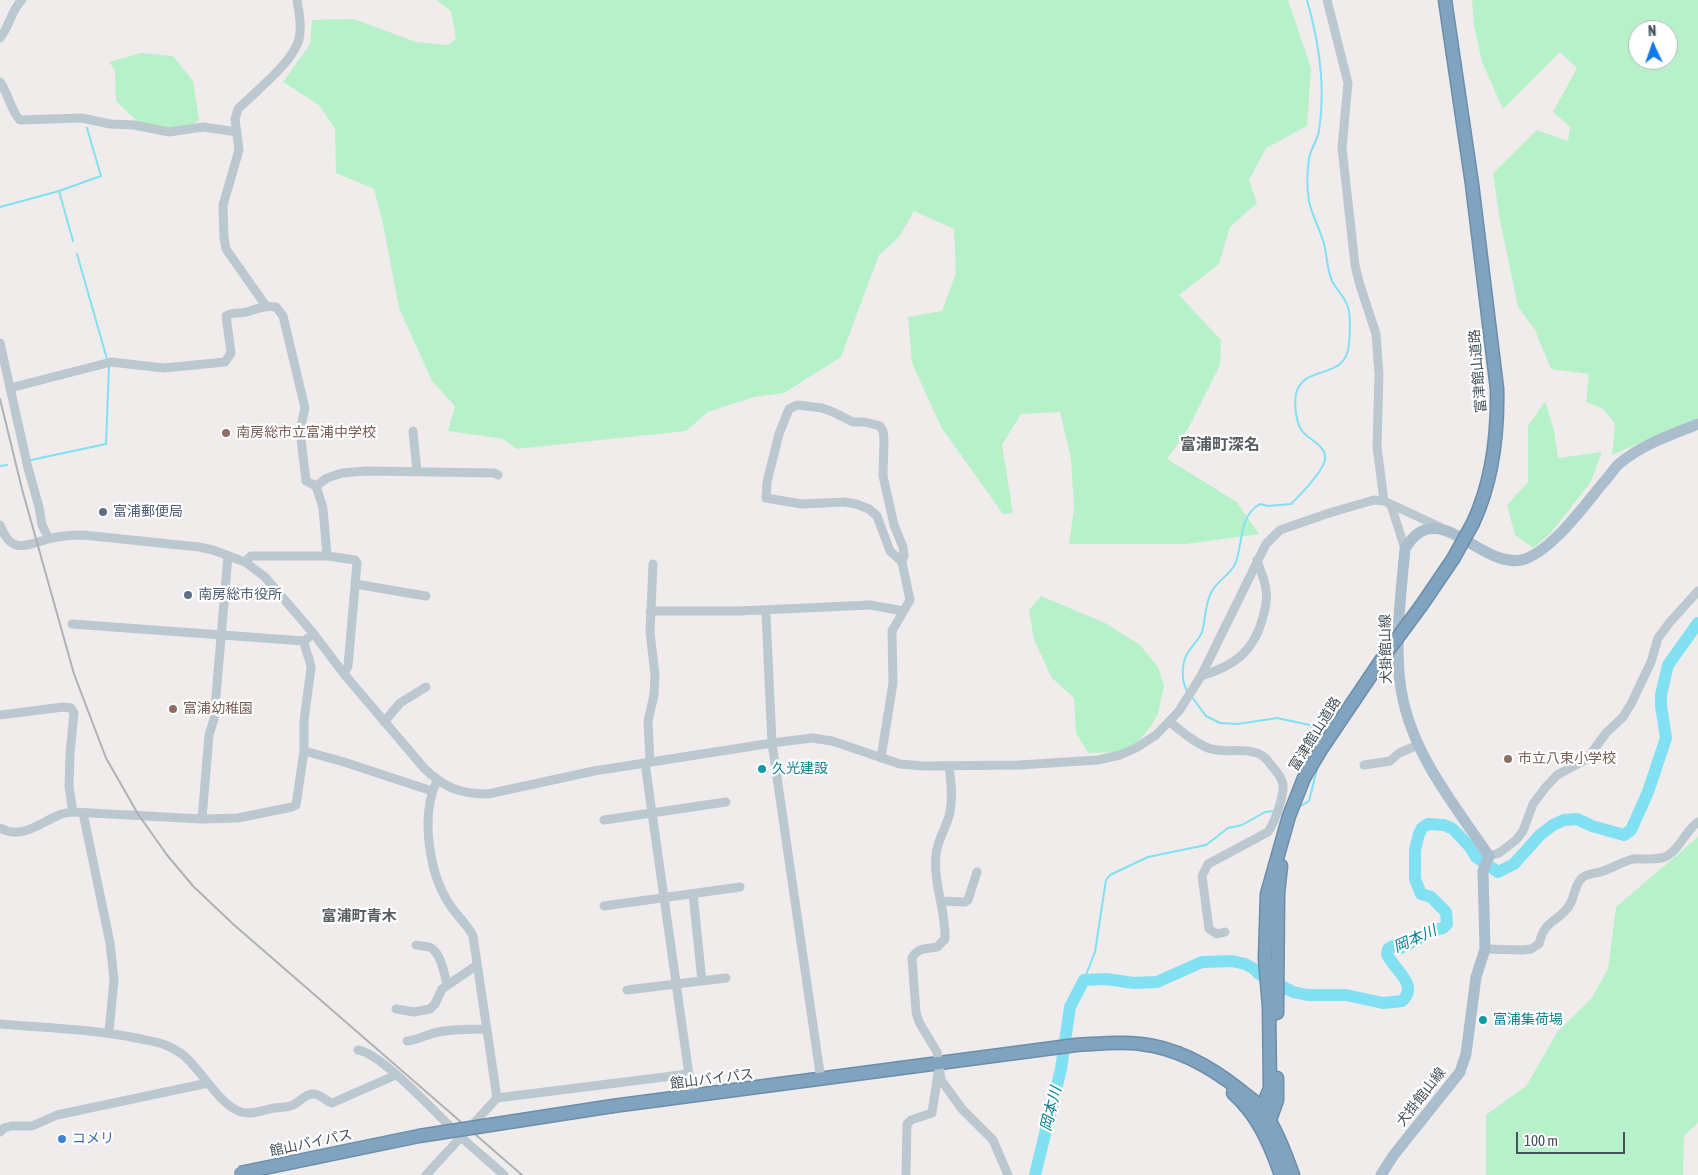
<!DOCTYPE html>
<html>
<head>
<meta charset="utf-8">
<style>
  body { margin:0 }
  #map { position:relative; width:1698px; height:1175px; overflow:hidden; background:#f0ecec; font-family:"Asap Condensed",sans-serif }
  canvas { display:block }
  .north { position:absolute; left:1628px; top:20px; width:50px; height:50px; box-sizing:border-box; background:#fff; border:1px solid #b4b9bd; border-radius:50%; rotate:357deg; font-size:14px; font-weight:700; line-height:20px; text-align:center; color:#44515b }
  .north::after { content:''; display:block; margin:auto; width:18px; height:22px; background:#0e7ae8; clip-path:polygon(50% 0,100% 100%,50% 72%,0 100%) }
  .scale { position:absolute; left:1516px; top:1132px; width:109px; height:22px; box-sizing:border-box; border:2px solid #44515b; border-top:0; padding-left:6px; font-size:15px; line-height:18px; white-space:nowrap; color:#44515b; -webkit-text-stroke:4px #fff; paint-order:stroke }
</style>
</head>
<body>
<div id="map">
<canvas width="1698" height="1175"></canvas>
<div class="north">N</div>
<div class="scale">100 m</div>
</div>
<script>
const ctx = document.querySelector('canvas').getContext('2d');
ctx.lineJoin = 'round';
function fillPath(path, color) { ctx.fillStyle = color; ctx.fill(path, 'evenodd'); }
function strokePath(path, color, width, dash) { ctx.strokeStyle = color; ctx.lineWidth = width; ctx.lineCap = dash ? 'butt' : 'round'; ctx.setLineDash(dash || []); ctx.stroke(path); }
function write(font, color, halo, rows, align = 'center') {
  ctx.font = font + ' "Asap Condensed","Noto Sans JP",sans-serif'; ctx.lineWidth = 4.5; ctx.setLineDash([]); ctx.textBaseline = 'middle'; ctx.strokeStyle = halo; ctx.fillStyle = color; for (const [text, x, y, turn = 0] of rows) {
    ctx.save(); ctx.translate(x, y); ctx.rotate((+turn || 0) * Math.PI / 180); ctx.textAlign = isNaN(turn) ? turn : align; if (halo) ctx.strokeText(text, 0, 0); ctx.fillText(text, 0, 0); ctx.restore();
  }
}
fillPath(new Path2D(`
  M 436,0 L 1288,0 L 1311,68 L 1307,126 L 1266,148 L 1249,180 L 1257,203 L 1230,227 L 1219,264 L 1179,295 L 1221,340 L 1220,365 L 1188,429 L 1167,459 L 1237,502 L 1259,534 L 1186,544 L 1069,544 L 1074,508 L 1071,459 L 1060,412 L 1021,414 L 1002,445 L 1013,513 L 1003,514 L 941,427 L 912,363 L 908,317 L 942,311 L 956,273 L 954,229 L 914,211 L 899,237 L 879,255 L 841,357 L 784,393 L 754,397 L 708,412 L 686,431 L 516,449 L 504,439 L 448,431 L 455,406 L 432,381 L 399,308 L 383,224 L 374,189 L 336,173 L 335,129 L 319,105 L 283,82 L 310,44 L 312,20 L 354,19 L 416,42 L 448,45 L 456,39 L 451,11 Z
  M 1472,0 L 1698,0 L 1698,418 L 1612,455 L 1615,424 L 1602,408 L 1586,402 L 1589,374 L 1551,369 L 1535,330 L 1518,307 L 1499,215 L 1493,173 L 1537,130 L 1568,141 L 1570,127 L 1553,112 L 1577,68 L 1560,52 L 1503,109 L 1482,62 L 1474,26 ZM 1638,30 L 1668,30 L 1668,60 L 1638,60 Z
  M 141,53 L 173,56 L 193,81 L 199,120 L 183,132 L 144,128 L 116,101 L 115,70 L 109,62 Z
  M 1545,401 L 1554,430 L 1558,458 L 1602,452 L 1590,483 L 1550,534 L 1533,548 L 1515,535 L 1507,505 L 1528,482 L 1528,426 Z
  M 1041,596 L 1105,623 L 1140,645 L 1158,667 L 1164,686 L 1158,714 L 1149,729 L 1128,752 L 1088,753 L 1076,733 L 1074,698 L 1052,678 L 1034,640 L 1029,610 Z
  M 1698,837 L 1698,1123 L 1684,1136 L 1683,1175 L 1486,1175 L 1486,1115 L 1526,1086 L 1558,1031 L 1591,999 L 1608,969 L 1616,907 Z`), '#b7f1ca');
strokePath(new Path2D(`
  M 59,191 L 73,241
  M 0,207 L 59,191 L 101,176 L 87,128
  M 77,254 L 107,359
  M 31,460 L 106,444 L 109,367
  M 0,466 L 7,465
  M 1187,691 C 1181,680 1181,662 1189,651 C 1193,644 1199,640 1202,632 C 1206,618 1205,600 1214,588 C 1220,579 1233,572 1236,562 C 1243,542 1239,516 1260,504 L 1268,506 L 1291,504 C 1300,495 1324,471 1325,459 C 1327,446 1309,440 1302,431 C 1296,422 1294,405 1296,394 C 1303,363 1346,382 1349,344 C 1350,333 1351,318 1348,307 C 1345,297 1336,289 1332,281 C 1327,269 1327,256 1324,244 C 1320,229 1312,216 1309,201 C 1307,189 1307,172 1309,159 C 1310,150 1317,141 1319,131 C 1326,87 1319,42 1307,0
  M 1192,697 L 1206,716 L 1220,723 L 1238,724 L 1277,718 L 1310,725 L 1315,730 L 1319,744
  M 1299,807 L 1309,801 L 1317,769
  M 1084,980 L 1095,952 L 1106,880 L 1110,875 L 1148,857 L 1206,845 L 1228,828 L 1242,825 L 1265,812 L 1275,811`), '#81e0f1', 2);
strokePath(new Path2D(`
  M 1035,1175 L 1061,1069 L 1070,1007 L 1084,980 L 1107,979 L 1133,983 L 1157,982 L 1202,962 L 1232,961 L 1245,964 L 1253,968 L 1259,974 L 1293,992 L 1307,995 L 1346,995 L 1383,1003 L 1402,1001 C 1420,985 1393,969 1387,954 L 1388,949 L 1393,946 L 1401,948 L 1432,931 L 1443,928 L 1447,924 L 1446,912 L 1431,897 L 1421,894 L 1415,879 L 1415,850 L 1419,834 L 1422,828 L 1428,824 L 1444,825 L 1453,829 L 1470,847 L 1476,857 L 1498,872 L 1514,864 L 1540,835 L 1553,825 L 1564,820 L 1577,819 L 1592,826 L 1624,835 L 1631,830 L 1648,792 L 1666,738 L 1661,706 L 1661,695 L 1668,665 L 1698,623`), '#81e0f1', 12);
const highway = new Path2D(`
  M 1445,0 L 1472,184 L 1497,389 C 1498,435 1493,480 1473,523
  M 1421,606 L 1453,559
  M 1277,1013 L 1278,893 L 1281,866
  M 1233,1093 C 1258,1115 1270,1144 1281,1175
  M 613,1106 L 1076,1045 C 1097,1044 1119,1041 1141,1044 C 1178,1048 1211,1067 1240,1090 C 1247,1096 1257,1102 1263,1110 C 1275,1127 1286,1155 1293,1175
  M 1270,1120 L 1257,1121 L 1270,1088 L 1269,1006 L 1265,959 L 1267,894 L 1289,816 L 1304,778 L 1322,748 L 1384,656
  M 1270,1120 L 1277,1100 L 1277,1078`);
strokePath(highway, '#6c8eab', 15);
strokePath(new Path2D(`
  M 1327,0 L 1348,83 L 1342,148 L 1355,265 L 1359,282 L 1376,334 L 1379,374 L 1377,447 L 1384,501
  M 0,38 C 10,26 11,10 22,0
  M 0,82 C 8,93 12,113 20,120 L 82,118 L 110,124 L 134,125 L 169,132 L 203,127 L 237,132
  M 266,306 L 226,249 L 224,238 L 223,205 L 239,150 L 235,119 L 238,109 C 255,92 294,61 299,39 C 302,26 299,13 297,0
  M 0,343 L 28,468 L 39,507 L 42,525 L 49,539
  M 10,388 L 111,362 L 164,368 L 225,362 L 231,353 L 226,316 C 232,312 239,314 246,312 C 257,309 265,305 276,307 L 283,316 L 305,408 L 300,430 L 306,481 L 316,486 L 323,508 L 327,556
  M 413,431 L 417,472
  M 316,486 L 327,478 L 342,473 L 366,471 L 494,473 L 498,475
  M 1391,505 L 1405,549
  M 0,525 C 11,554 24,546 48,539 C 59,536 71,535 83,535 L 199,547 L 213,550 L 245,562 L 265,577 L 313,633 L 344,674 L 424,768 C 444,788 461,794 488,794 L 594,771 L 772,743 L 812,738 L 832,741 L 900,764 L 923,766 L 1019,765 L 1098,760 L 1120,755 L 1136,748 L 1156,735 L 1179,711 L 1201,676 L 1266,544 L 1280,530 L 1329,513 L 1374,500 L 1384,501 L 1440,527
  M 245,562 L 251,556 L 327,556 L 355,560 L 357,563 L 348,666 L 344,674
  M 355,584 L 426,596
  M 650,611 L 739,611 L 870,605 L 903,611
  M 766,614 L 772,743 L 821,1080
  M 72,624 L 304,641 L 308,638
  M 1201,676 C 1234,666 1254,652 1263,617 C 1265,609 1268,599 1266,590 C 1265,580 1260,570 1257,560
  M 0,715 L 63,707 L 71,708 L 74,713 L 70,754 L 69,787 L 73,812
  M 384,722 L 400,703 L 426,687
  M 1170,722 C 1182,732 1194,742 1208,748 C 1224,754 1238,748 1253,752 C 1261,753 1267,759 1271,765 C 1276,771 1282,777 1283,785 C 1284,796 1275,822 1268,832 L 1208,864 L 1202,876 L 1209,929 L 1217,934 L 1225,932
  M 304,751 L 344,762 L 432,791
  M 881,758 L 893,683 L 892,631 L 910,600 L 902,562 L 904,555 L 903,547 L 894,525 L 883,476 L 884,440 L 883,431 L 880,426 L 865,422 L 853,422 L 833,412 L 822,408 L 797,405 L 789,409 L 779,434 L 767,482 L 766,498 L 802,504 L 844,502 L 856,504 L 869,509 L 877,516 L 890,551 L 902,562
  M 650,762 L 648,721 L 654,695 L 655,675 L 650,632 L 653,564
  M 645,763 L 692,1096
  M 1364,765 L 1390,761 L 1399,753 L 1418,745
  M 949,766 C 951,781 953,797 950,812 C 947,827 937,840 936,855 C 933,884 946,910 945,939 L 937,947 C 926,949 918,947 912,958 L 916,1012 L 919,1022 L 937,1052 L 941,1080 L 962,1109 L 993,1140 L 1008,1175
  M 437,781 C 420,815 429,874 450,905 C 457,916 467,924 473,936 L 497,1098
  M 83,813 L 110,943 L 114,980 L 109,1032
  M 202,819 L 209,735 L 214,719 L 228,556
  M 604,820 L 726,802
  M 0,828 C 21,840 38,824 57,816 C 62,813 68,813 73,812 L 202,819 L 238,818 L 292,807 L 296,805 L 304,751 L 304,721 L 311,668 C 310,658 305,651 304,641
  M 1489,856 L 1499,853 L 1516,840 L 1523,831 L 1533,804 L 1545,788 L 1557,775 L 1587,759 L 1606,733 L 1623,717 L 1631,704 L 1651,662 L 1658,638 L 1670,622 L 1698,591
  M 693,894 L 702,981
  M 941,901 L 965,902 L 968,900 L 977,872
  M 604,906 L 740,887
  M 416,945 C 420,946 425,946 429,947 C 441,951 444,974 447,984
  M 1485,949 L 1523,950 L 1531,949 L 1539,944 C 1545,919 1556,924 1569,906 C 1575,897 1574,885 1582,878 C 1587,873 1594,874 1600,872 C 1611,869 1621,862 1633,859 C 1643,858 1658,861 1667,856 C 1681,848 1685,831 1698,822
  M 627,990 L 726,978
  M 396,1009 L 414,1012 L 430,1009 L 435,1004 L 442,989 L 477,965
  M 0,1024 C 46,1028 91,1029 136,1038 C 155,1042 165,1042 182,1054 C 201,1069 219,1105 241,1112 C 253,1115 262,1110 274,1108 C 281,1107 287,1108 293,1105 C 300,1102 304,1095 312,1094 C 321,1093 325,1101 332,1103 L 396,1075
  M 407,1041 C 418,1040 427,1034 438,1032 C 454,1029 470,1029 487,1029
  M 358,1050 C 382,1053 440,1118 461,1137 C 475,1150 490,1162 504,1175
  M 0,1132 L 4,1128 L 11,1126 L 32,1126 L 57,1115 L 208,1083
  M 426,1175 L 497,1098 L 688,1074
  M 906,1175 L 907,1124 L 911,1120 L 932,1113 L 938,1073`), '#bcc8d0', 9);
strokePath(new Path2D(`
  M 1381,1175 L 1393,1156 L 1460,1072 L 1466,1054 L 1476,977 L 1485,949 L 1483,871 L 1489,856 C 1454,804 1411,753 1401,689 C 1394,646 1401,593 1405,549 C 1437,492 1483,573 1525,559 C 1553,549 1584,506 1603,483 C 1609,477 1614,468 1620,463 C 1643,444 1671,435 1698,424`), '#aabece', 11);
strokePath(highway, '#80a3bf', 12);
strokePath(new Path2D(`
  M 0,399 L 22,489 L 74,674 L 106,758 L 138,814 L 167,855 L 193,886 L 233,924 L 522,1175`), '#aeb2b8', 2);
const highwayBridge = new Path2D(`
  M 1453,559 L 1473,523
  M 1384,656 L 1421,606
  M 240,1173 L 419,1136 L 613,1106`);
strokePath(highwayBridge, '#6c8eab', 15, []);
strokePath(highwayBridge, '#80a3bf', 12);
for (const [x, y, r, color] of [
  [226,433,5,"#8d6e63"],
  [103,512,5,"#5c6f8a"],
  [188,595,5,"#5c6f8a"],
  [173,709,5,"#8d6e63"],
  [1508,759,5,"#8d6e63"],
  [762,769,5,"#0f9aa8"],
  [1483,1020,5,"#0f9aa8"],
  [62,1139,5,"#3f7fe0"]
]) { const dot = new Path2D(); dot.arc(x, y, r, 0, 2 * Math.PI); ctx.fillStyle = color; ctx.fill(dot); strokePath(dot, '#fff', 2); }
write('14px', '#44515b', '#fff', [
  ["富津館山道路",1478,371,-95],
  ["犬掛館山線",1386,649,-91],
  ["富津館山道路",1315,734,-58],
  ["館山バイパス",712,1079,-7],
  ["犬掛館山線",1421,1097,-52],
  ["館山バイパス",311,1143,-12]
]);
write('14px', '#785e54', '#fff', [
  ["南房総市立富浦中学校",236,433],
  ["富浦幼稚園",183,709],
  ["市立八束小学校",1518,759]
], 'left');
write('14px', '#4e5e75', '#fff', [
  ["富浦郵便局",113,512],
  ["南房総市役所",198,595]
], 'left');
write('14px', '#0d838f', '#fff', [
  ["久光建設",772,769],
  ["富浦集荷場",1493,1020]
], 'left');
write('14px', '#366cbe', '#fff', [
  ["コメリ",72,1139]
], 'left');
write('bold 15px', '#595d62', '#fff', [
  ["富浦町青木",359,916]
]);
write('italic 15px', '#058096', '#fff', [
  ["岡本川",1415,939,-24],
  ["岡本川",1051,1109,-76]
]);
write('bold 16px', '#595d62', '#fff', [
  ["富浦町深名",1220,445]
]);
</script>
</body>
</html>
